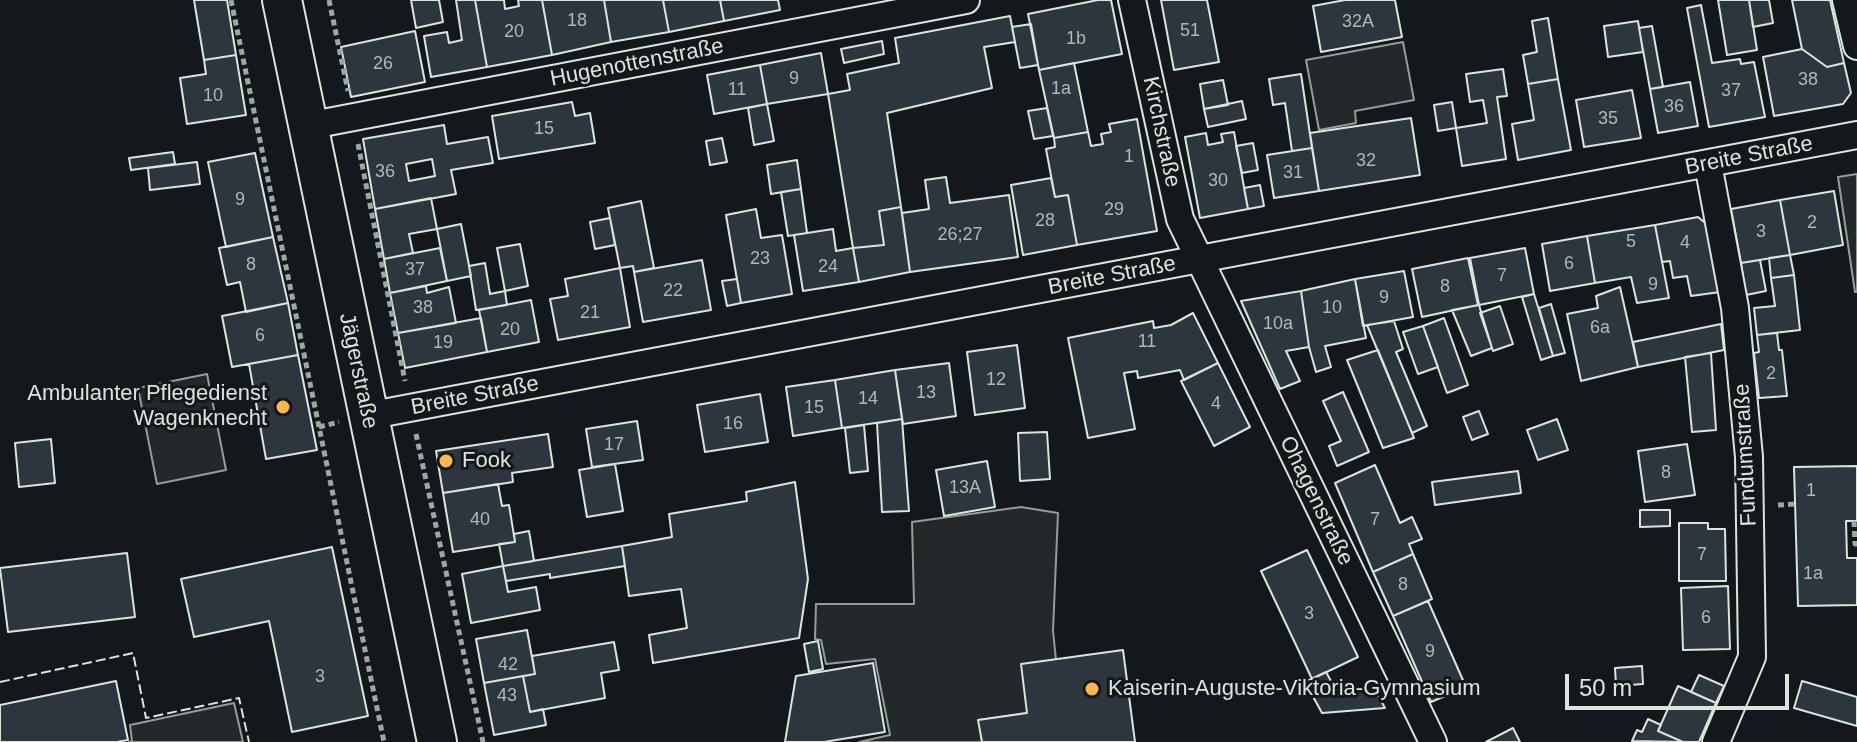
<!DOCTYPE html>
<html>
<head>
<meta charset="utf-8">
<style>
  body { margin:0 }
  #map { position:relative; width:1857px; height:742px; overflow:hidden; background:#14181c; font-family:Helvetica,sans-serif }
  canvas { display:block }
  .scale { position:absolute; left:1565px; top:674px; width:224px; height:36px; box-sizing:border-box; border:4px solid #d8e6dc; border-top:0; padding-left:10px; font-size:24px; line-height:28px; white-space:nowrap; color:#d8e6dc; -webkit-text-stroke:6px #14181c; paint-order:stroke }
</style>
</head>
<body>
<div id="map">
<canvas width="1857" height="742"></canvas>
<div class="scale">50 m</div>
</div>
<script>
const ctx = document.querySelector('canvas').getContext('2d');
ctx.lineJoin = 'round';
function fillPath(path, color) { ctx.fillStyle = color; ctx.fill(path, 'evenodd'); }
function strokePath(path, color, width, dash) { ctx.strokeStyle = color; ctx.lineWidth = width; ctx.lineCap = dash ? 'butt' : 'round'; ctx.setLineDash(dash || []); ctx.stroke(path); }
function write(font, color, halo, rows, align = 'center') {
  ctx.font = font + ' Helvetica,sans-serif'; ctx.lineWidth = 6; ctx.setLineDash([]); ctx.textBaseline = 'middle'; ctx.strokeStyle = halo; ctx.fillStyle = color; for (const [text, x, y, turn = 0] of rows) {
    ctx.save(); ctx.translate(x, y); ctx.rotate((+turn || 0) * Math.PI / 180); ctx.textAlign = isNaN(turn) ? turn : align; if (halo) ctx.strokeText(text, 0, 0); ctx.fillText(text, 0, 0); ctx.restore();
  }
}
const parking = new Path2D(`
  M 1403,42 L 1414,100 L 1355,111 L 1356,123 L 1319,130 L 1306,60 Z
  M 1857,174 L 1857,292 L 1855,292 L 1838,177 Z
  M 207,374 L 226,470 L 157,484 L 138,388 Z
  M 1021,507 L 1058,513 L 1053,631 L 1056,660 L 1027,713 L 979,720 L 982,742 L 859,742 L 890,735 L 875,659 L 826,664 L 821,640 L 815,639 L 816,604 L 914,604 L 912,522 Z
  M 234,703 L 243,742 L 129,742 L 132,741 L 130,725 Z`);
fillPath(parking, '#24282b');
strokePath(parking, '#939e99', 2);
const building = new Path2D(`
  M 194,0 L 227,0 L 236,55 L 204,60 Z
  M 411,0 L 439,0 L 443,22 L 416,28 Z
  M 456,0 L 475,0 L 487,67 L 431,77 L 424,36 L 447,32 L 449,43 L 462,40 Z
  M 475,0 L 504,0 L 505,9 L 519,6 L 518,0 L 542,0 L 552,55 L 487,67 Z
  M 542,0 L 604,0 L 611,42 L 552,55 Z
  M 604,0 L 663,0 L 669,32 L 611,42 Z
  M 663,0 L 720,0 L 724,21 L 669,32 Z
  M 720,0 L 778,0 L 780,10 L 724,21 Z
  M 1098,0 L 1111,0 L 1122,54 L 1039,70 L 1028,14 Z
  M 1161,0 L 1207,0 L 1219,62 L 1174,70 Z
  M 1345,0 L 1395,0 L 1402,37 L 1321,52 L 1313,6 Z
  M 1718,0 L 1749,0 L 1757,50 L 1727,55 Z
  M 1749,0 L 1769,0 L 1773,23 L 1753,27 Z
  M 1792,0 L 1830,0 L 1844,63 L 1827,67 L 1802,49 Z
  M 1701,5 L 1712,63 L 1740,59 L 1741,64 L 1754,62 L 1765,117 L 1709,127 L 1687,8 Z
  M 1010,16 L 1015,42 L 984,47 L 992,88 L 887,113 L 901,207 L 879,211 L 884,245 L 853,248 L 828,94 L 850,90 L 847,74 L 899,63 L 895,38 Z
  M 1548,18 L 1558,79 L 1528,84 L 1523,55 L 1537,52 L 1532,21 Z
  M 1638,21 L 1643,52 L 1608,57 L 1604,26 Z
  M 1031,24 L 1038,65 L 1020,68 L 1012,27 Z
  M 1652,26 L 1663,87 L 1650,89 L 1639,28 Z
  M 415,31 L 425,82 L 351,97 L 341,47 Z
  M 882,41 L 884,54 L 844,63 L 841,49 Z
  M 1802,49 L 1827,67 L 1844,63 L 1851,93 L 1843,104 L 1774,116 L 1763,57 Z
  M 821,53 L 828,94 L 767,104 L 760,65 Z
  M 236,55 L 246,115 L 187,124 L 180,78 L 206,74 L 204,60 Z
  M 1074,63 L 1088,132 L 1054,138 L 1039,70 Z
  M 760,65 L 767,104 L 714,114 L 707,75 Z
  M 1503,69 L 1507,96 L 1497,97 L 1506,159 L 1462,166 L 1456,128 L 1487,123 L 1483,100 L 1470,102 L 1466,74 Z
  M 1301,74 L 1312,148 L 1292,151 L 1285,103 L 1273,105 L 1269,79 Z
  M 1558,79 L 1571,150 L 1518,160 L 1512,124 L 1534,120 L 1528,84 Z
  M 1223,80 L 1228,105 L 1204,109 L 1200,84 Z
  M 1690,82 L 1698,126 L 1658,133 L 1650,89 Z
  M 1632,90 L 1641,138 L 1584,147 L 1576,100 Z
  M 1242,101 L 1246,119 L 1208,127 L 1204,109 Z
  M 572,102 L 575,116 L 590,113 L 595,143 L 499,159 L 492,116 Z
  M 1452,102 L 1456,128 L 1438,131 L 1434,105 Z
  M 767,104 L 774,141 L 754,145 L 748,108 Z
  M 1047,108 L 1053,136 L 1034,139 L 1028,111 Z
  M 1411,118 L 1420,175 L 1319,191 L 1310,133 Z
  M 1137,119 L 1157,231 L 1077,245 L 1068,195 L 1055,197 L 1046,149 L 1055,147 L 1054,138 L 1088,132 L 1091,146 L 1103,144 L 1101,134 L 1111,132 L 1109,124 Z
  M 444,125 L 447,144 L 488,137 L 493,163 L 451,170 L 456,194 L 375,209 L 363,139 ZM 432,159 L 435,176 L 409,181 L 406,164 Z
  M 1234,132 L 1248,209 L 1200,218 L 1185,137 L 1206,133 L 1208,145 L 1223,142 L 1221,134 Z
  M 722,138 L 727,162 L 710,165 L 706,141 Z
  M 1253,143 L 1258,170 L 1242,173 L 1236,146 Z
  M 1312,148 L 1319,191 L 1274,198 L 1267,155 Z
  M 173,152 L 175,164 L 131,170 L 129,158 Z
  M 255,153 L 273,237 L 226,247 L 208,162 Z
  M 797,160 L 801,189 L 771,194 L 767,165 Z
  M 197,162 L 200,184 L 150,190 L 148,168 Z
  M 946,177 L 950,203 L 1009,195 L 1018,257 L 910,272 L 902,213 L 929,209 L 925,180 Z
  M 1051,178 L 1055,197 L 1068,195 L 1077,245 L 1023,255 L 1011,185 Z
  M 1260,185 L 1264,206 L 1248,209 L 1244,188 Z
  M 801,189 L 807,233 L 788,236 L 781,192 Z
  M 1834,191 L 1843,245 L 1790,255 L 1780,200 Z
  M 431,198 L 437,229 L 409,234 L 413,253 L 384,259 L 375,209 Z
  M 1780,200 L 1790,255 L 1741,263 L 1731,209 Z
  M 641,201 L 654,268 L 634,272 L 633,266 L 620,268 L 608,208 Z
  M 901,207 L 910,272 L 859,282 L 853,248 L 884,245 L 879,211 Z
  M 756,209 L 761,238 L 782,235 L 792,294 L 741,303 L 726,215 Z
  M 1698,217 L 1709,226 L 1720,292 L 1691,296 L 1687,276 L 1673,278 L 1670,261 L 1662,262 L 1655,225 Z
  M 610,218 L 615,245 L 595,249 L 590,222 Z
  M 461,224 L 471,276 L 447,281 L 437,229 Z
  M 1655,225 L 1669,298 L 1637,303 L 1631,277 L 1595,283 L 1587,236 Z
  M 833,229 L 836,251 L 853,248 L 859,282 L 803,291 L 794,235 Z
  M 1587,236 L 1595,283 L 1550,291 L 1542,244 Z
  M 273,237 L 288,303 L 246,312 L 240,282 L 227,285 L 219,248 Z
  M 520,244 L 528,286 L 505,291 L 497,248 Z
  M 440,248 L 447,281 L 390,293 L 384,259 Z
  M 1525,248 L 1534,294 L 1479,305 L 1470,258 Z
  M 1790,255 L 1794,275 L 1771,278 L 1769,258 Z
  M 1468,258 L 1478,305 L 1422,317 L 1412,269 Z
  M 702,260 L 711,310 L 643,322 L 634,272 Z
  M 1760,260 L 1766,291 L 1746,295 L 1741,263 Z
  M 485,263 L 490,294 L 505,291 L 507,305 L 476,310 L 469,266 Z
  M 620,268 L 630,327 L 558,340 L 550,299 L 568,296 L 565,279 Z
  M 1404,271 L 1413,317 L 1363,326 L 1355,279 Z
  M 1794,275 L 1800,330 L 1757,335 L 1754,308 L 1775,306 L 1771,278 Z
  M 737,279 L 741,303 L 727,306 L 722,281 Z
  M 1355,279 L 1366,338 L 1325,346 L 1331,367 L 1316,372 L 1309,347 L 1301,291 Z
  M 426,286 L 427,293 L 449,287 L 456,323 L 398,333 L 390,293 Z
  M 1620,287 L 1638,367 L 1581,381 L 1567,314 L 1598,308 L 1596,296 Z
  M 1301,291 L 1309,347 L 1286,351 L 1300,381 L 1280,389 L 1241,301 Z
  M 1534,294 L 1553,356 L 1541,360 L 1522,297 Z
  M 531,300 L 539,342 L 487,352 L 479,310 Z
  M 288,303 L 298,355 L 232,367 L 222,316 Z
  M 1551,304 L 1565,353 L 1553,356 L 1539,308 Z
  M 1479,305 L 1492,348 L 1471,356 L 1452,310 Z
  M 1500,306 L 1513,344 L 1493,351 L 1480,313 Z
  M 1193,313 L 1218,363 L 1184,380 L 1180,370 L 1138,378 L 1137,371 L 1124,373 L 1135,429 L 1088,438 L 1068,338 L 1153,321 L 1154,328 L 1171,325 Z
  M 481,318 L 487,352 L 405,368 L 398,333 Z
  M 1444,318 L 1468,385 L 1447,393 L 1423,326 Z
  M 1394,321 L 1403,349 L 1396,352 L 1427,426 L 1412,433 L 1367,325 Z
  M 1721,324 L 1724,350 L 1638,367 L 1633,342 Z
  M 1423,326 L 1438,367 L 1418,374 L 1403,332 Z
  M 1777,333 L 1779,350 L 1782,350 L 1787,396 L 1759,398 L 1754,353 L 1759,352 L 1757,335 Z
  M 1017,345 L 1025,408 L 975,415 L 967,352 Z
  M 1378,350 L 1414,438 L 1383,448 L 1347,360 Z
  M 1711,353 L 1716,430 L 1692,432 L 1685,357 Z
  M 298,355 L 317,450 L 266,459 L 249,364 Z
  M 949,363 L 956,416 L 903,424 L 895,370 Z
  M 1218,363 L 1250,427 L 1214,446 L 1181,381 Z
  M 895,370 L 902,419 L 842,428 L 835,380 Z
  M 835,380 L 842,428 L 793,436 L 786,387 Z
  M 1343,392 L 1369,452 L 1337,466 L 1329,446 L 1341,441 L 1323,401 Z
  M 760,394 L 768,442 L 705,452 L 697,405 Z
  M 1479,411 L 1488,434 L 1472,440 L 1463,417 Z
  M 902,419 L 909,511 L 882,512 L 877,423 Z
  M 1557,419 L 1568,450 L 1538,460 L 1527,430 Z
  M 637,421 L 643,460 L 592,467 L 586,429 Z
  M 864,425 L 868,471 L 850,473 L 845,428 Z
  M 1047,432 L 1050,479 L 1020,481 L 1018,433 Z
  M 548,434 L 553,467 L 512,473 L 513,482 L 443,493 L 436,451 Z
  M 51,439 L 55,483 L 19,487 L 15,443 Z
  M 1687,444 L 1695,495 L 1645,502 L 1638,451 Z
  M 987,461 L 995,507 L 944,516 L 936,470 Z
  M 615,464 L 623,511 L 587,517 L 579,470 Z
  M 1375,465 L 1400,523 L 1412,517 L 1422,539 L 1409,544 L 1413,554 L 1373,572 L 1335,483 Z
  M 1857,466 L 1857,521 L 1846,521 L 1847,558 L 1857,558 L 1857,605 L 1798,606 L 1794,467 Z
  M 1518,471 L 1521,493 L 1435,505 L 1432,482 Z
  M 795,482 L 808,579 L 799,638 L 653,663 L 649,635 L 687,628 L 681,589 L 629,596 L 622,546 L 672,537 L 669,514 L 747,501 L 746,492 Z
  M 498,484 L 502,506 L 509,505 L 515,542 L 453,552 L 443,493 Z
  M 1640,510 L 1670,510 L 1670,526 L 1640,527 Z
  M 1679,523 L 1708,523 L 1708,529 L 1725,529 L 1726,581 L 1679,581 Z
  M 529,531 L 534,561 L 503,566 L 499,544 L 515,542 L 514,534 Z
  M 622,546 L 625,566 L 550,578 L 550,574 L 506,581 L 503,566 Z
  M 332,547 L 368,716 L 292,732 L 269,621 L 194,637 L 181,579 Z
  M 1307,550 L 1358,657 L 1312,679 L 1261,571 Z
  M 127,553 L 135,617 L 8,632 L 0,568 Z
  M 1413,554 L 1432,599 L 1393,616 L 1373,572 Z
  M 503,566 L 508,592 L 536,587 L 540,610 L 471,623 L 462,574 Z
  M 1728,586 L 1730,649 L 1683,650 L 1681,588 Z
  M 1428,601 L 1466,687 L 1431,702 L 1393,616 Z
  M 527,630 L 535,674 L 484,683 L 476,639 Z
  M 818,641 L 823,669 L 809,672 L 804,644 Z
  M 614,642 L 619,670 L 601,673 L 605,698 L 530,712 L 523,676 L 535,674 L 532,656 Z
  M 1123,650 L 1135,742 L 982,742 L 978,720 L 1027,713 L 1021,664 Z
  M 873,663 L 885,732 L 824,742 L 785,742 L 796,676 Z
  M 1642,666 L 1643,684 L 1616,686 L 1615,668 Z
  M 1326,672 L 1336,690 L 1374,688 L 1385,708 L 1322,713 L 1305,682 Z
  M 1699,675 L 1724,686 L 1716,703 L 1691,692 Z
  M 523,676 L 530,712 L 543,709 L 546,725 L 494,735 L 484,683 Z
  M 116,681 L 128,740 L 117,742 L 0,742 L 0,705 Z
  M 1802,681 L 1857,697 L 1857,726 L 1794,708 Z
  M 1678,686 L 1716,703 L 1699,742 L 1683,742 L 1658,731 Z
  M 1648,719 L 1661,725 L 1658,731 L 1683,742 L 1632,741 L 1637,730 L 1642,732 Z
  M 1513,728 L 1520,742 L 1486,742 Z`);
fillPath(building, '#2c363c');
strokePath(building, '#d8e6dc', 2);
const street = new Path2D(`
  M 1132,0 L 1180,219 L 1433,742
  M 1846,0 L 1857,46
  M 307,126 L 966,0
  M 1708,164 L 1735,308 L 1749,457 L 1752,657 L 1716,742
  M 367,416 L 1857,135`);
const secondary = new Path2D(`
  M 282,0 L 437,742`);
strokePath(street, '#d8e6dc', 30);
strokePath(secondary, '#d8e6dc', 42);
strokePath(new Path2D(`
  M 231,0 L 384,742
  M 329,0 L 348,91
  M 358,144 L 405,381
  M 319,427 L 339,422
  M 416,434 L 483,742
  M 1778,505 L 1795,504
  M 1854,521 L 1855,544 L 1857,544`), '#9da8a2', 5, [6, 4]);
strokePath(street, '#14181c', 26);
strokePath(secondary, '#14181c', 38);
strokePath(new Path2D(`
  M 0,682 L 133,653 L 146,718 L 239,698 L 249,742`), '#d8e6dc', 2, [10, 4]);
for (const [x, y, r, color] of [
  [283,407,8,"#ffb74d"],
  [446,461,8,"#ffb74d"],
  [1092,689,8,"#ffb74d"]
]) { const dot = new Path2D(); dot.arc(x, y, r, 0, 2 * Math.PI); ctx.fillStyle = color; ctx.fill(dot); strokePath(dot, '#14181c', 3); }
write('18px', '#adbab4', null, [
  ["18",577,21],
  ["32A",1358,22],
  ["51",1190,31],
  ["20",514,32],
  ["1b",1076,39],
  ["26",383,64],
  ["9",794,79],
  ["38",1808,80],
  ["1a",1061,89],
  ["11",737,90],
  ["37",1731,91],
  ["10",213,96],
  ["36",1674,107],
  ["35",1608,119],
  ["15",544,129],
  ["1",1129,157],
  ["32",1366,161],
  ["36",385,172],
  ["31",1293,173],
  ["30",1218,181],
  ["9",240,200],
  ["29",1114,210],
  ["28",1045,221],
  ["2",1812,223],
  ["3",1761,232],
  ["26;27",960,235],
  ["5",1631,242],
  ["4",1685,243],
  ["23",760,259],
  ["6",1569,264],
  ["8",251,265],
  ["24",828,267],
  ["37",415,270],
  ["7",1502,276],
  ["9",1653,285],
  ["8",1445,287],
  ["22",673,291],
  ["9",1384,298],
  ["38",423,308],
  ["10",1332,308],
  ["21",590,313],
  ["10a",1278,324],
  ["6a",1600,328],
  ["20",510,330],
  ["6",260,336],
  ["11",1147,342],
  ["19",443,343],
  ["2",1771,374],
  ["12",996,380],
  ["13",926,393],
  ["14",868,399],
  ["4",1216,404],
  ["15",814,408],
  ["16",733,424],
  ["17",614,445],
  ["8",1666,473],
  ["13A",965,488],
  ["1",1811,491],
  ["40",480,520],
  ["7",1375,520],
  ["7",1702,555],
  ["1a",1813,574],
  ["8",1403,585],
  ["3",1309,614],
  ["6",1706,618],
  ["9",1430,652],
  ["42",508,665],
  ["3",320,677],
  ["43",507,696]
]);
write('22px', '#d8e6dc', '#14181c', [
  ["Hugenottenstraße",637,63,-11],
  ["Kirchstraße",1161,132,78],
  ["Breite Straße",1749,156,-11],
  ["Breite Straße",1112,276,-11],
  ["Jägerstraße",358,371,78],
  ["Breite Straße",475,396,-11],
  ["Fundumstraße",1746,455,-93],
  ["Ohagenstraße",1316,501,64]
]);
write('22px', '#d8e6dc', '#14181c', [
  ["Ambulanter Pflegedienst",267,394,"right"],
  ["Wagenknecht",267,419,"right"],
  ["Fook",462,461],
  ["Kaiserin-Auguste-Viktoria-Gymnasium",1108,689]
], 'left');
</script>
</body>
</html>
